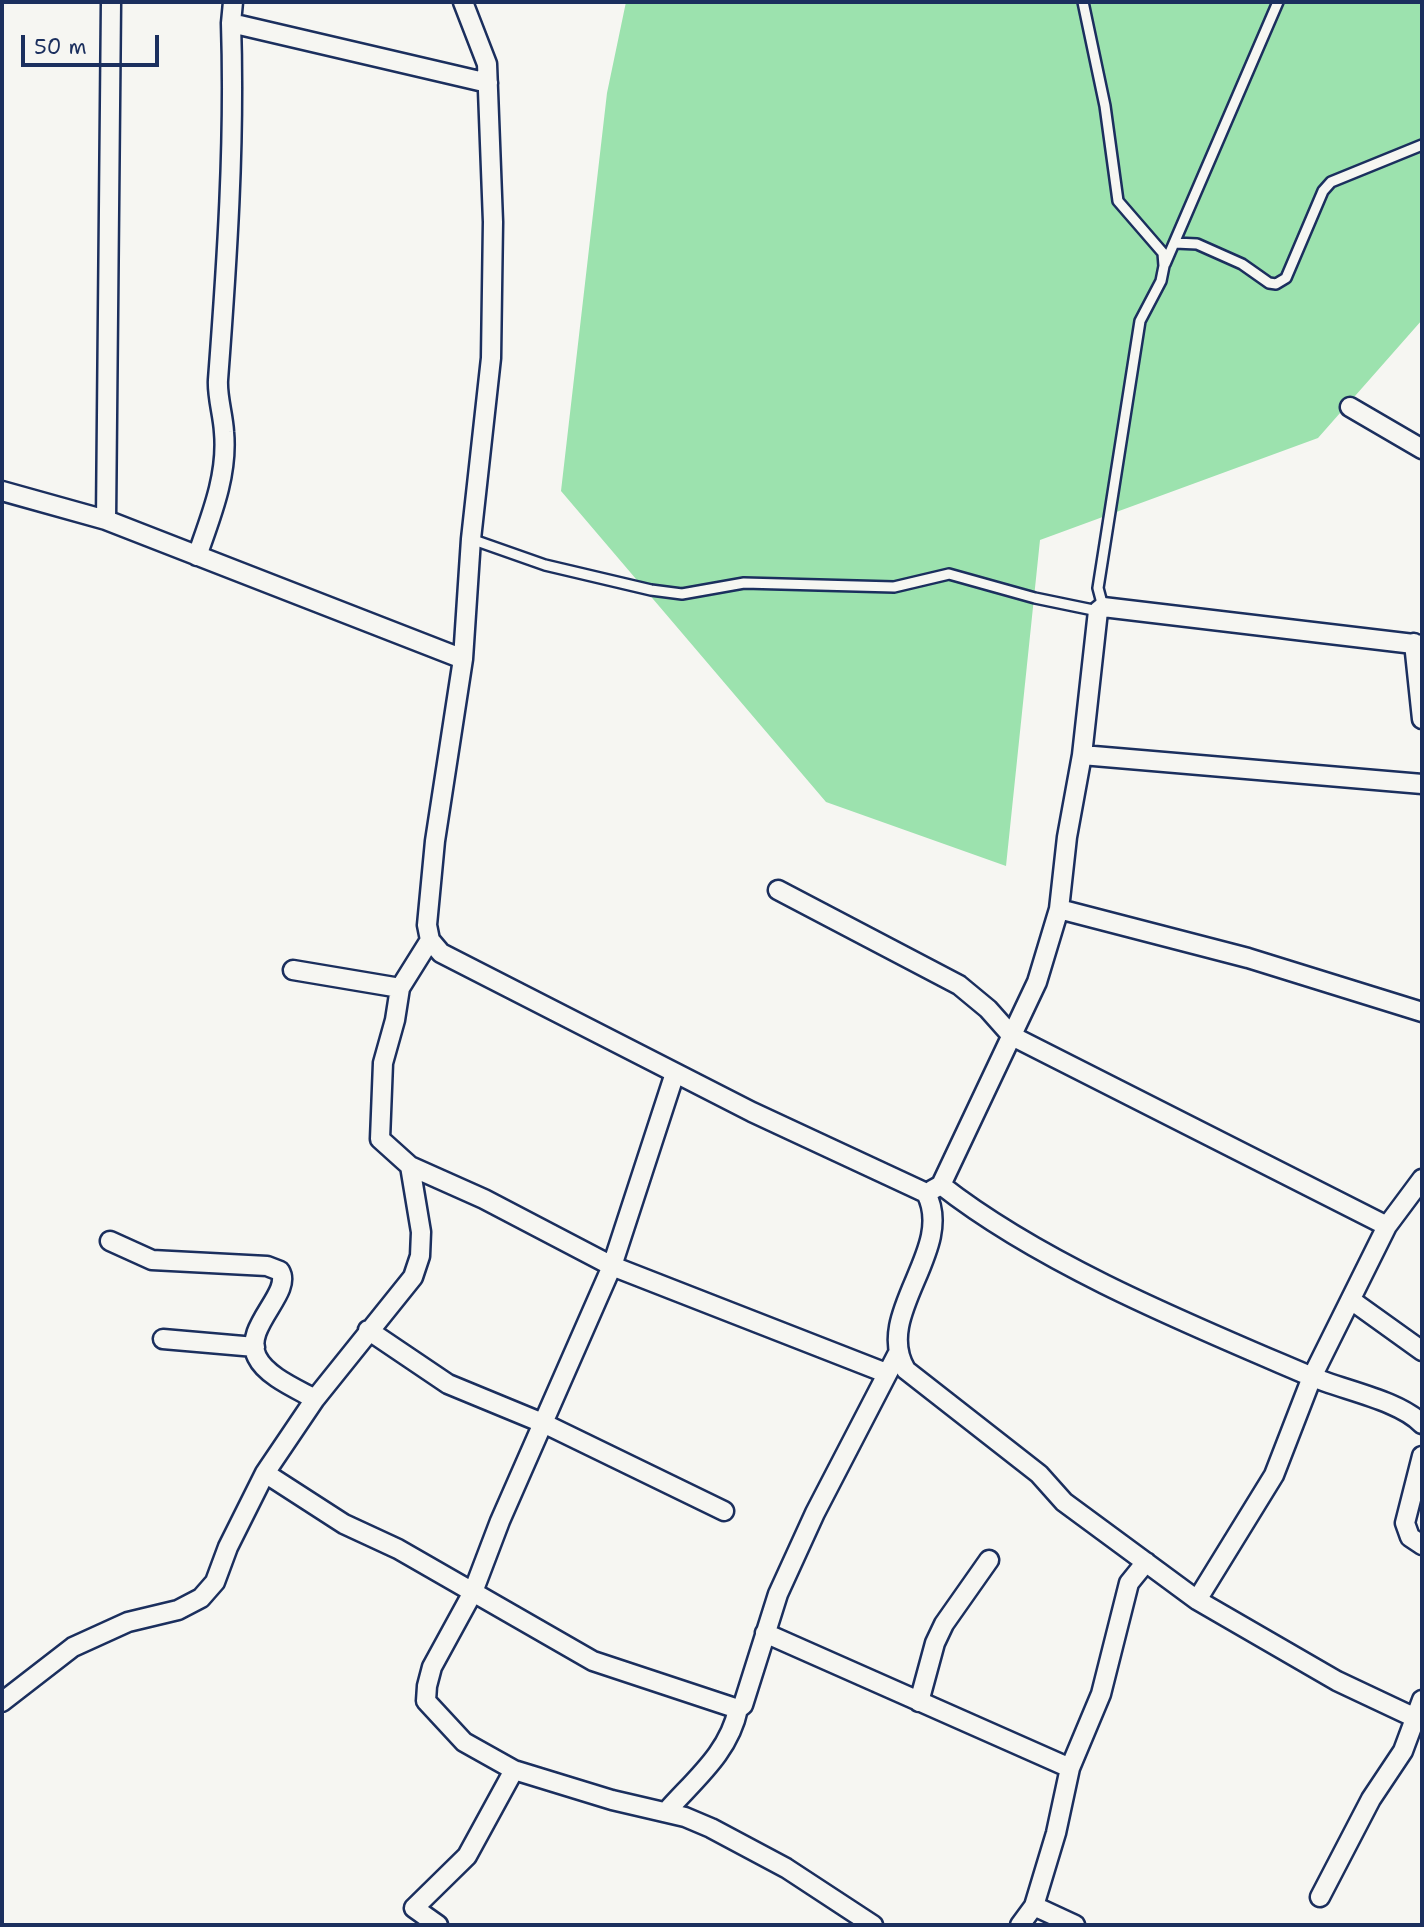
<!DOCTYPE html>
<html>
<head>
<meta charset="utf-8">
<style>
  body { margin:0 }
  #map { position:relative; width:1424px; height:1927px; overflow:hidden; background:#f6f6f2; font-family:"Shantell Sans",sans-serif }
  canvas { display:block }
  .frame { position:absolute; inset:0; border:4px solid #1b2f5e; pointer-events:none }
  .scale { position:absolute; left:21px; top:35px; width:138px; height:32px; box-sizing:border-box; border:4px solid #1b2f5e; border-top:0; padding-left:9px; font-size:21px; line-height:24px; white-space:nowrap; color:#1b2f5e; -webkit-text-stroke:5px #f6f6f2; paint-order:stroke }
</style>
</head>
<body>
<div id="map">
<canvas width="1424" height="1927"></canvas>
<div class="frame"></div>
<div class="scale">50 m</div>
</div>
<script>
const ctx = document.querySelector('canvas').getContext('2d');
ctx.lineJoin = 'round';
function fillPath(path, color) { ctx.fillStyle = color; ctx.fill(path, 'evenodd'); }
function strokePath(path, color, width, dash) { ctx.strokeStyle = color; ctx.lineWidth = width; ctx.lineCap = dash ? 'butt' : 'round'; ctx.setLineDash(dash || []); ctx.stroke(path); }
fillPath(new Path2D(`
  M 626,2 L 1422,2 L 1422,320 L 1318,438 L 1040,540 L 1006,866 L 826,802 L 561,491 L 607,93 Z`), '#9ce2ae');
const service = new Path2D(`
  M 1083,2 L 1105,106 L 1118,201 L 1163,253 L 1164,266 L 1161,281 L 1140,321 L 1098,588 L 1103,607
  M 1175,243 L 1197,244 L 1242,264 L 1269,283 L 1276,284 L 1286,278 L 1323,191 L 1331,182 L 1422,145
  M 1165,264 L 1278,2
  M 471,539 L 545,565 L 651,590 L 682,594 L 744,583 L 894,587 L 949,574 L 1035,598 L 1098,611`);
const minor = new Path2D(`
  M 233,2 L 231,23 L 488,83
  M 463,2 L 487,64 L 493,222 L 491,358 L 471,539 L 463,659 L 435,841 L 427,925 L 430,940 L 441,953 L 752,1112 L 926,1193 C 956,1250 872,1314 906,1370 L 1039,1474 L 1064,1502 L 1197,1600 L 1337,1681 L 1422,1721
  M 1350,407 L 1422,449
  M 2,491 L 106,520 L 463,659
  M 106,520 L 111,2
  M 197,556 C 211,516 228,475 224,432 C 223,414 217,397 218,380 C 227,261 235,143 231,23
  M 1414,643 L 1422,719
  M 1082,755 L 1422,784
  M 778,890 L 959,985 L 988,1009 L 1012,1036 L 1387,1226
  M 1059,909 L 1248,958 L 1422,1012
  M 293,970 L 400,988
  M 675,1073 L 612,1266 L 500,1521 L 473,1592 L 432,1667 L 427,1686 L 426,1701 L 464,1742 L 514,1770 L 612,1800 L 685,1817 L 711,1828 L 786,1868 L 873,1925
  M 410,1166 L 484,1199 L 612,1266 L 886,1373
  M 941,1185 L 1037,982 L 1059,909 L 1067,837 L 1082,755 L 1098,611 L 1103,607 L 1422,645
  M 932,1190 L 941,1185 C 1043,1265 1191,1325 1310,1376 C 1342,1390 1399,1400 1422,1424
  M 110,1241 L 152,1260 L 267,1266 L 280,1271 C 293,1293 242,1327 257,1357 C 266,1376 297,1389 315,1399
  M 1351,1300 L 1422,1351
  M 368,1330 L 448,1384 L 545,1424 L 724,1511
  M 163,1339 L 255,1347
  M 1422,1456 L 1405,1523 L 1410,1537 L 1422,1545
  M 265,1473 L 344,1524 L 398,1549 L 593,1661 L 738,1709 L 743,1705 L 778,1594 L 815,1513 L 897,1355
  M 1197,1600 L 1274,1475 L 1312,1377 L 1387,1226 L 1422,1179
  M 765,1633 L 1070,1768
  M 2,1702 L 73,1647 L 128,1622 L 178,1610 L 201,1598 L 215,1582 L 228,1547 L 265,1473 L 315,1399 L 413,1277 L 420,1256 L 421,1232 L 410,1166 L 380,1139 L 383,1063 L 395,1020 L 400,988 L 430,940
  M 919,1702 L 935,1643 L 944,1624 L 989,1560
  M 666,1812 C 694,1780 729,1753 738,1709
  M 1320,1897 L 1371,1799 L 1403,1751 L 1422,1700
  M 1034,1906 L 1075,1925
  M 438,1925 L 414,1908 L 467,1856 L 514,1770
  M 1020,1925 L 1034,1906 L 1056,1833 L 1070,1768 L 1101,1694 L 1129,1583 L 1146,1562`);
strokePath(service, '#1b2f5e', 14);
strokePath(minor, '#1b2f5e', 23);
strokePath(service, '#f6f6f2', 9);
strokePath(minor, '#f6f6f2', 18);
</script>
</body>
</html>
